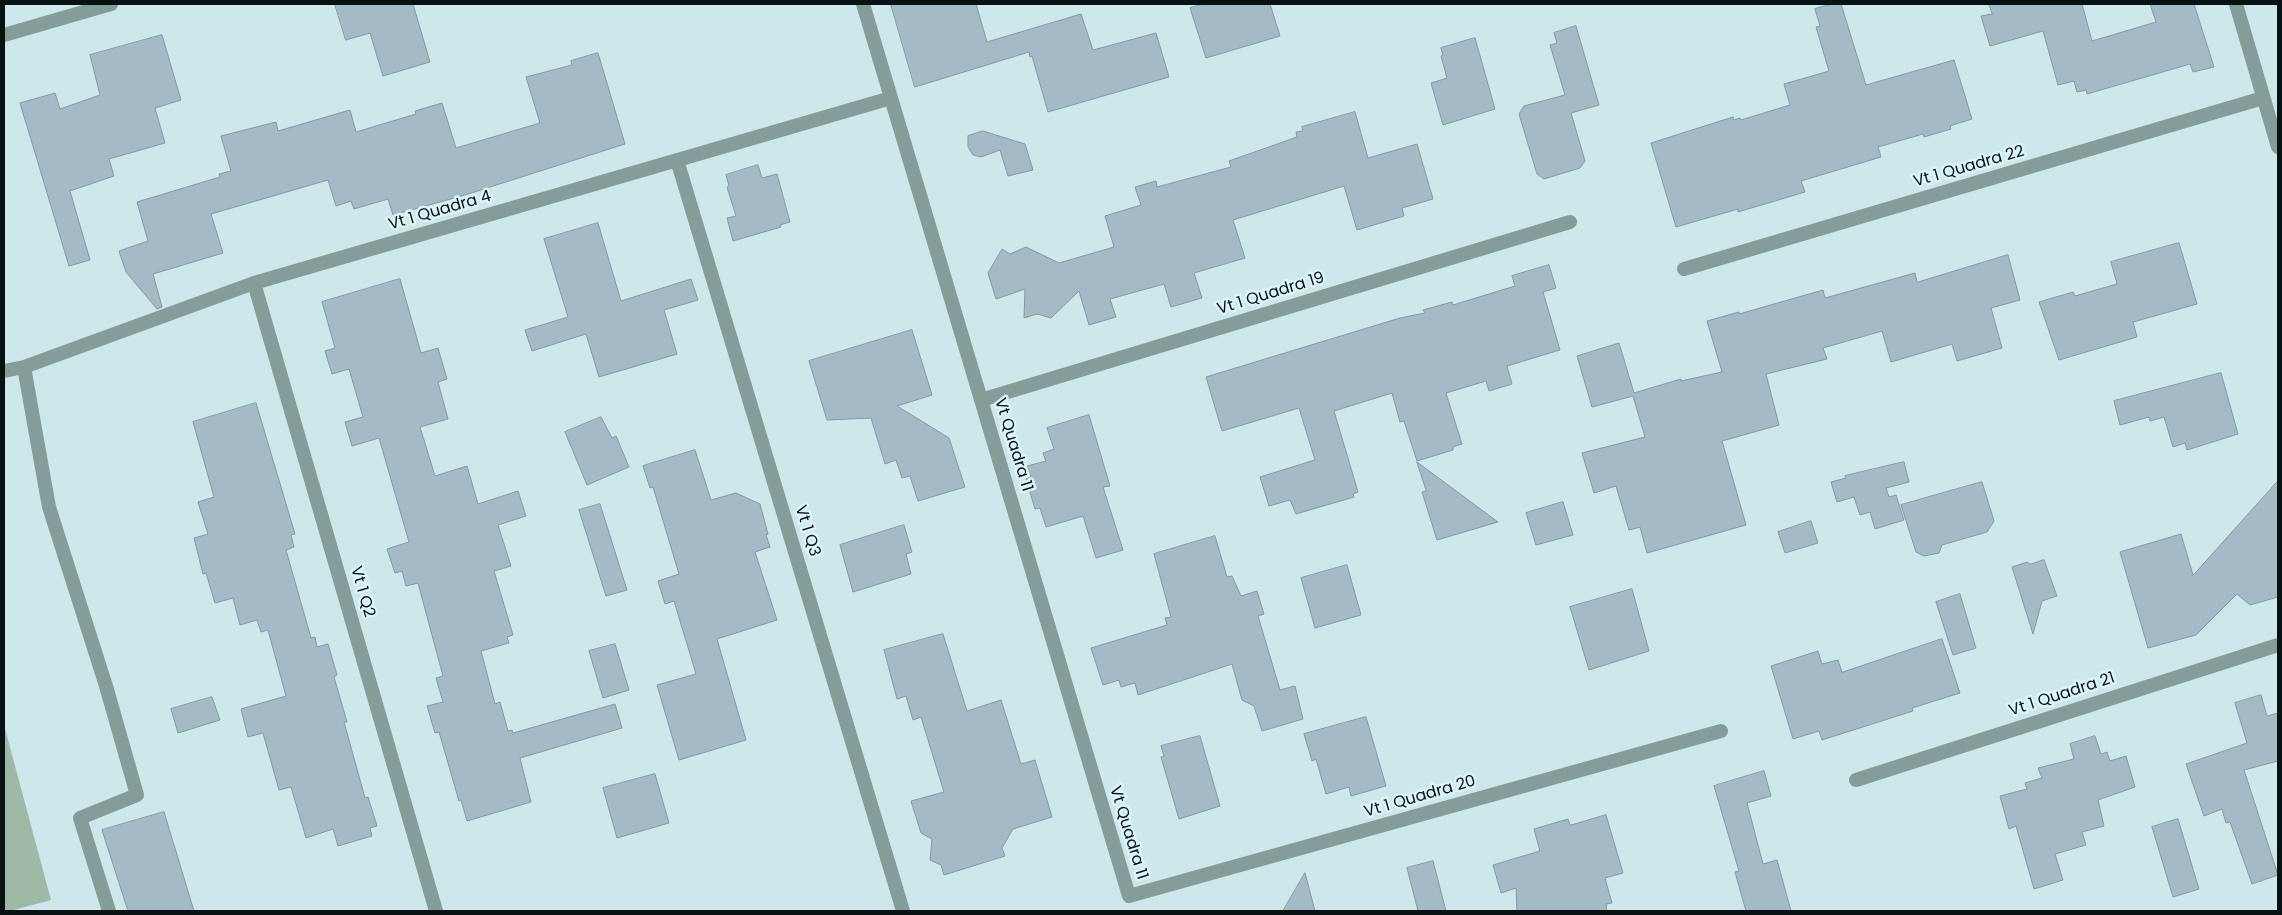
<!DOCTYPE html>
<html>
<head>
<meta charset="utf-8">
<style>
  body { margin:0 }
  #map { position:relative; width:2282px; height:915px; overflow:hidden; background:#cce8eb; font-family:Poppins,sans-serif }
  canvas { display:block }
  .frame { position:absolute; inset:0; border:5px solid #081213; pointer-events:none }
</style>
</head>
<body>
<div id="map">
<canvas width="2282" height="915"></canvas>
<div class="frame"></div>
</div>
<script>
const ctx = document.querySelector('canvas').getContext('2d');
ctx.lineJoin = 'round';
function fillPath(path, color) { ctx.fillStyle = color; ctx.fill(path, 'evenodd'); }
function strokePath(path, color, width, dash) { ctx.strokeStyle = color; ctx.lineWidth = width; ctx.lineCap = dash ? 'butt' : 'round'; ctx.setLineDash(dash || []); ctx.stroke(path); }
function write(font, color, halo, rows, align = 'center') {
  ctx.font = font + ' Poppins,sans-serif'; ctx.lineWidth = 5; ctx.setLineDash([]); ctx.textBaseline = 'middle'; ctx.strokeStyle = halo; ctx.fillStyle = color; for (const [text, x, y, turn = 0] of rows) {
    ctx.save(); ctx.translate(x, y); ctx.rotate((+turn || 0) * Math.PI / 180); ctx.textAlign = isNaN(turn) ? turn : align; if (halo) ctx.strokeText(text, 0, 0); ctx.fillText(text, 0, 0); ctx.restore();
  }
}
fillPath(new Path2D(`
  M 4,725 L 51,900 L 10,911 L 4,911 Z`), '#9ebaa6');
const building = new Path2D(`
  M 335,4 L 413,4 L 430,62 L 383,76 L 370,33 L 346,40 Z
  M 891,4 L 976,4 L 987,42 L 1081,14 L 1093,50 L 1156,33 L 1169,77 L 1048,112 L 1032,56 L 1030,57 L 1029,52 L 915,87 Z
  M 1204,4 L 1270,4 L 1280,36 L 1206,58 L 1190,8 Z
  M 1832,4 L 1841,4 L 1866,85 L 1954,60 L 1972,119 L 1950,126 L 1951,129 L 1924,137 L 1923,134 L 1878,147 L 1881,157 L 1801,181 L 1805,192 L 1738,212 L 1738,209 L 1676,227 L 1651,143 L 1733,117 L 1734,120 L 1740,118 L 1741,120 L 1790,105 L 1784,84 L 1829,71 L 1816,27 L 1820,26 L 1815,9 Z
  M 1989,4 L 2082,4 L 2092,41 L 2156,22 L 2150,4 L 2194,4 L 2214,67 L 2193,72 L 2190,64 L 2087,94 L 2086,90 L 2077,92 L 2074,81 L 2058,85 L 2043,31 L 1990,46 L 1981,16 L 1992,14 Z
  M 1576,26 L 1599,105 L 1571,113 L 1585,161 L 1580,168 L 1544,179 L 1537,174 L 1519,114 L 1524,106 L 1565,95 L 1550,45 L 1557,43 L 1554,33 Z
  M 162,35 L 181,100 L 155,108 L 165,143 L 109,159 L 114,176 L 70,191 L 90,260 L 69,266 L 20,103 L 55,93 L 60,109 L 100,95 L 90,55 Z
  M 1475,38 L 1495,109 L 1443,125 L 1431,83 L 1447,78 L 1441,56 L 1443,55 L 1441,48 Z
  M 598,53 L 625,144 L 465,195 L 393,215 L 388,199 L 354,209 L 351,201 L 336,206 L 328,180 L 211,214 L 223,253 L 153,274 L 162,307 L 157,309 L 126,272 L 119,251 L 148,241 L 137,202 L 220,177 L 219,174 L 231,171 L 221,136 L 276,122 L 278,131 L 350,110 L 356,132 L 416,114 L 415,111 L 442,103 L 456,148 L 540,123 L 526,77 L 572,65 L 571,61 Z
  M 1355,112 L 1368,158 L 1417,144 L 1433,199 L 1402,208 L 1404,216 L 1357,230 L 1344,186 L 1233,220 L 1245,258 L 1194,273 L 1202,298 L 1171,307 L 1164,284 L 1110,299 L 1116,317 L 1089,325 L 1079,291 L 1051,318 L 1037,314 L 1024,318 L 1025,289 L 996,299 L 988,273 L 1002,249 L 1010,254 L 1026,247 L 1059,263 L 1114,247 L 1105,216 L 1141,205 L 1135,187 L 1156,181 L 1157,187 L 1231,167 L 1229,161 L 1297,137 L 1296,132 L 1303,131 L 1302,127 Z
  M 983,131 L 1025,144 L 1033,170 L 1008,176 L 1000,150 L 981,157 L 973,155 L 968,147 L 968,136 Z
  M 758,165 L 762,178 L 777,174 L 790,222 L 780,225 L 781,227 L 733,241 L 727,218 L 736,216 L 727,187 L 729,186 L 726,175 Z
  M 598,223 L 621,301 L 691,279 L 698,300 L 664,310 L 677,354 L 599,377 L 586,334 L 532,351 L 525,330 L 568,317 L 544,239 Z
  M 2179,243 L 2197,304 L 2133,322 L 2137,337 L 2059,360 L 2039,302 L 2073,292 L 2075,296 L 2117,284 L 2111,262 Z
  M 2008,255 L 2020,300 L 1991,308 L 2002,348 L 1957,361 L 1952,344 L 1891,362 L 1882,331 L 1823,348 L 1827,359 L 1766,374 L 1779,425 L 1722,441 L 1746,525 L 1647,553 L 1640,527 L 1629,530 L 1616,486 L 1594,493 L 1582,453 L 1645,437 L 1633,396 L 1592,407 L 1577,356 L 1619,343 L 1634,393 L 1681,379 L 1681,381 L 1722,372 L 1707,321 L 1739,312 L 1739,314 L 1823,290 L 1825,298 L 1915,273 L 1917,282 Z
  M 1549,265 L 1556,288 L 1543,292 L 1560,350 L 1507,366 L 1512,384 L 1489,391 L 1486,381 L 1446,393 L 1462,444 L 1453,447 L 1453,450 L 1417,461 L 1404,421 L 1400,422 L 1392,393 L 1334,411 L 1358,492 L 1353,494 L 1354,497 L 1296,514 L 1290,500 L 1269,506 L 1260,477 L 1315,460 L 1299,408 L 1222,431 L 1206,377 L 1400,318 L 1425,313 L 1423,310 L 1452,302 L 1453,305 L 1515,286 L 1512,276 Z
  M 400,279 L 421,353 L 438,348 L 447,379 L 438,382 L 448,419 L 420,427 L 435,476 L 467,466 L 478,504 L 518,491 L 526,516 L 498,525 L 511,566 L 494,571 L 513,635 L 507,637 L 509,643 L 481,651 L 495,704 L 500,702 L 508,731 L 512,730 L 513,733 L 615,704 L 622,728 L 520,758 L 531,802 L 467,821 L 461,800 L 459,801 L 439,732 L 435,733 L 427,706 L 443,702 L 436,678 L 443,676 L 418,583 L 406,586 L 402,571 L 395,573 L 387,549 L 409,542 L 379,438 L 352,446 L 345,422 L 363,417 L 349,369 L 332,374 L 325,351 L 335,348 L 322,302 Z
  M 912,330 L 932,395 L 897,406 L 949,438 L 965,487 L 918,501 L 910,476 L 902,478 L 896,460 L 885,464 L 871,418 L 827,420 L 809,361 Z
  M 2221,373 L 2238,434 L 2187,450 L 2185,443 L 2173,447 L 2164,417 L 2150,421 L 2149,417 L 2120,425 L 2114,401 Z
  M 256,403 L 295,534 L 291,535 L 294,547 L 286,550 L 311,638 L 315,637 L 317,647 L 328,644 L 337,675 L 334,677 L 347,722 L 344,722 L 365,798 L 368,797 L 377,826 L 370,828 L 372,836 L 338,846 L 333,829 L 306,838 L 291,787 L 279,790 L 263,733 L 248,737 L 241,709 L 286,696 L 268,630 L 261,632 L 257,620 L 240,625 L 233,598 L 215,603 L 206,573 L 203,574 L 194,538 L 208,534 L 198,502 L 214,497 L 193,422 Z
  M 1089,415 L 1110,486 L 1103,487 L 1123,550 L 1096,558 L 1083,516 L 1046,527 L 1040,508 L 1035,509 L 1026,479 L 1031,477 L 1027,466 L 1046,461 L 1043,453 L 1054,449 L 1047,428 Z
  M 601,417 L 612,438 L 616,436 L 629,467 L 587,485 L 565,432 Z
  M 695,450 L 711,500 L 736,493 L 760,504 L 768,534 L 766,535 L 770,547 L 755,552 L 777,620 L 717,639 L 746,740 L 679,760 L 657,685 L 696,674 L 674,601 L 665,604 L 658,581 L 679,574 L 653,487 L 650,488 L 643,466 Z
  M 1417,462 L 1498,522 L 1437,540 L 1422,492 L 1426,491 Z
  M 1904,462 L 1909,482 L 1886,488 L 1889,497 L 1896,495 L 1904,520 L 1875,529 L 1870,512 L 1860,515 L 1854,497 L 1837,502 L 1831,482 L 1846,478 L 1845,476 Z
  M 2278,481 L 2278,597 L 2250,605 L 2237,594 L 2196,635 L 2148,648 L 2120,552 L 2181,534 L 2193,575 Z
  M 1982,482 L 1994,521 L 1987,532 L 1942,545 L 1939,553 L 1924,556 L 1916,552 L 1901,505 Z
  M 1563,502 L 1573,535 L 1536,545 L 1526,513 Z
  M 600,504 L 627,590 L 606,596 L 579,510 Z
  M 1811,521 L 1818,543 L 1785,553 L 1778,532 Z
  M 904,525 L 912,552 L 906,554 L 911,574 L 853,592 L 840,545 Z
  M 1215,536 L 1227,577 L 1232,576 L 1241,596 L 1257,591 L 1264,614 L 1258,616 L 1280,690 L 1295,686 L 1303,719 L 1262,731 L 1254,706 L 1242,700 L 1232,664 L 1138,695 L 1135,683 L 1121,687 L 1119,680 L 1103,685 L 1091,648 L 1167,625 L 1165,618 L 1171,617 L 1154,554 Z
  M 2044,560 L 2057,596 L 2042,601 L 2033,634 L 2012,567 L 2027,562 L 2030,564 Z
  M 1347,565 L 1361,615 L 1315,628 L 1301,578 Z
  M 1632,589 L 1649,651 L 1589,670 L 1570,607 Z
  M 1960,594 L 1976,648 L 1953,655 L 1936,602 Z
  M 943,634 L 967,711 L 1001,700 L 1021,764 L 1035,760 L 1052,817 L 1013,829 L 1002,848 L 1005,856 L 944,875 L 941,865 L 930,860 L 932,839 L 921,833 L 911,801 L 944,792 L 921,717 L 913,720 L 906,696 L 897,699 L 884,650 Z
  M 1942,639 L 1960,693 L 1912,708 L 1913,711 L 1822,740 L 1819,731 L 1793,739 L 1771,666 L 1818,651 L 1822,664 L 1838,660 L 1842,672 Z
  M 615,644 L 629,690 L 603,698 L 589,651 Z
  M 2261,695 L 2267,716 L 2278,713 L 2278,761 L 2244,770 L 2278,875 L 2252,884 L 2230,822 L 2226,823 L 2222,809 L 2204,816 L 2186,764 L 2247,743 L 2235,703 Z
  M 212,697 L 220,720 L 178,733 L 171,709 Z
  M 1366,717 L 1386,786 L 1351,796 L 1349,787 L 1326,794 L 1316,759 L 1312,761 L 1304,734 Z
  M 1200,736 L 1220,806 L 1179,819 L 1161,757 L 1164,756 L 1161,746 Z
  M 2095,736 L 2101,754 L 2107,752 L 2110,761 L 2126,756 L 2135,787 L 2098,800 L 2104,826 L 2082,832 L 2086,845 L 2055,854 L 2063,880 L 2034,889 L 2016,826 L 2009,829 L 2000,796 L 2027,789 L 2025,783 L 2042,778 L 2038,768 L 2074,759 L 2070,744 Z
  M 1764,771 L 1771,796 L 1747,803 L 1763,864 L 1777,860 L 1791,911 L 1746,911 L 1735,872 L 1739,871 L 1714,786 Z
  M 655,774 L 669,823 L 617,838 L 603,788 Z
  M 164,812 L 194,911 L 128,911 L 102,830 Z
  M 1606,815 L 1623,873 L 1605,878 L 1612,903 L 1606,904 L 1607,911 L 1517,911 L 1516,888 L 1501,893 L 1493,865 L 1540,851 L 1534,829 L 1568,819 L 1570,825 Z
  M 2178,819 L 2199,889 L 2173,897 L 2152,827 Z
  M 1433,861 L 1446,911 L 1418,911 L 1407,868 Z
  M 1305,873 L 1315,911 L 1283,911 Z`);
fillPath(building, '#a4bbc6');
strokePath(building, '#8399a4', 1);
strokePath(new Path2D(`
  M 863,4 L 1129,896 L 1721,731
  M 2236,4 L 2278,147
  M 4,35 L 111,4
  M 677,160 L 903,911
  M 1684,269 L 2263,98
  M 254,283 L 436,911
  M 24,367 L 49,507 L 106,686 L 137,795 L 80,818 L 109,911
  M 4,371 L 24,367 L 254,283 L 891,98
  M 981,400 L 1570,222
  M 1856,780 L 2278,645`), '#859d98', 14);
write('16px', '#081213', '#d9f5f8', [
  ["Vt 1 Quadra 22",1969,167,-16],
  ["Vt 1 Quadra 4",440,211,-16],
  ["Vt 1 Quadra 19",1271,294,-17],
  ["Vt Quadra 11",1013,445,73],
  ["Vt 1 Q3",807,531,73],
  ["Vt 1 Q2",362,592,74],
  ["Vt 1 Quadra 21",2062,695,-18],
  ["Vt 1 Quadra 20",1420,797,-16],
  ["Vt Quadra 11",1128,833,73]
]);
</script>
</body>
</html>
